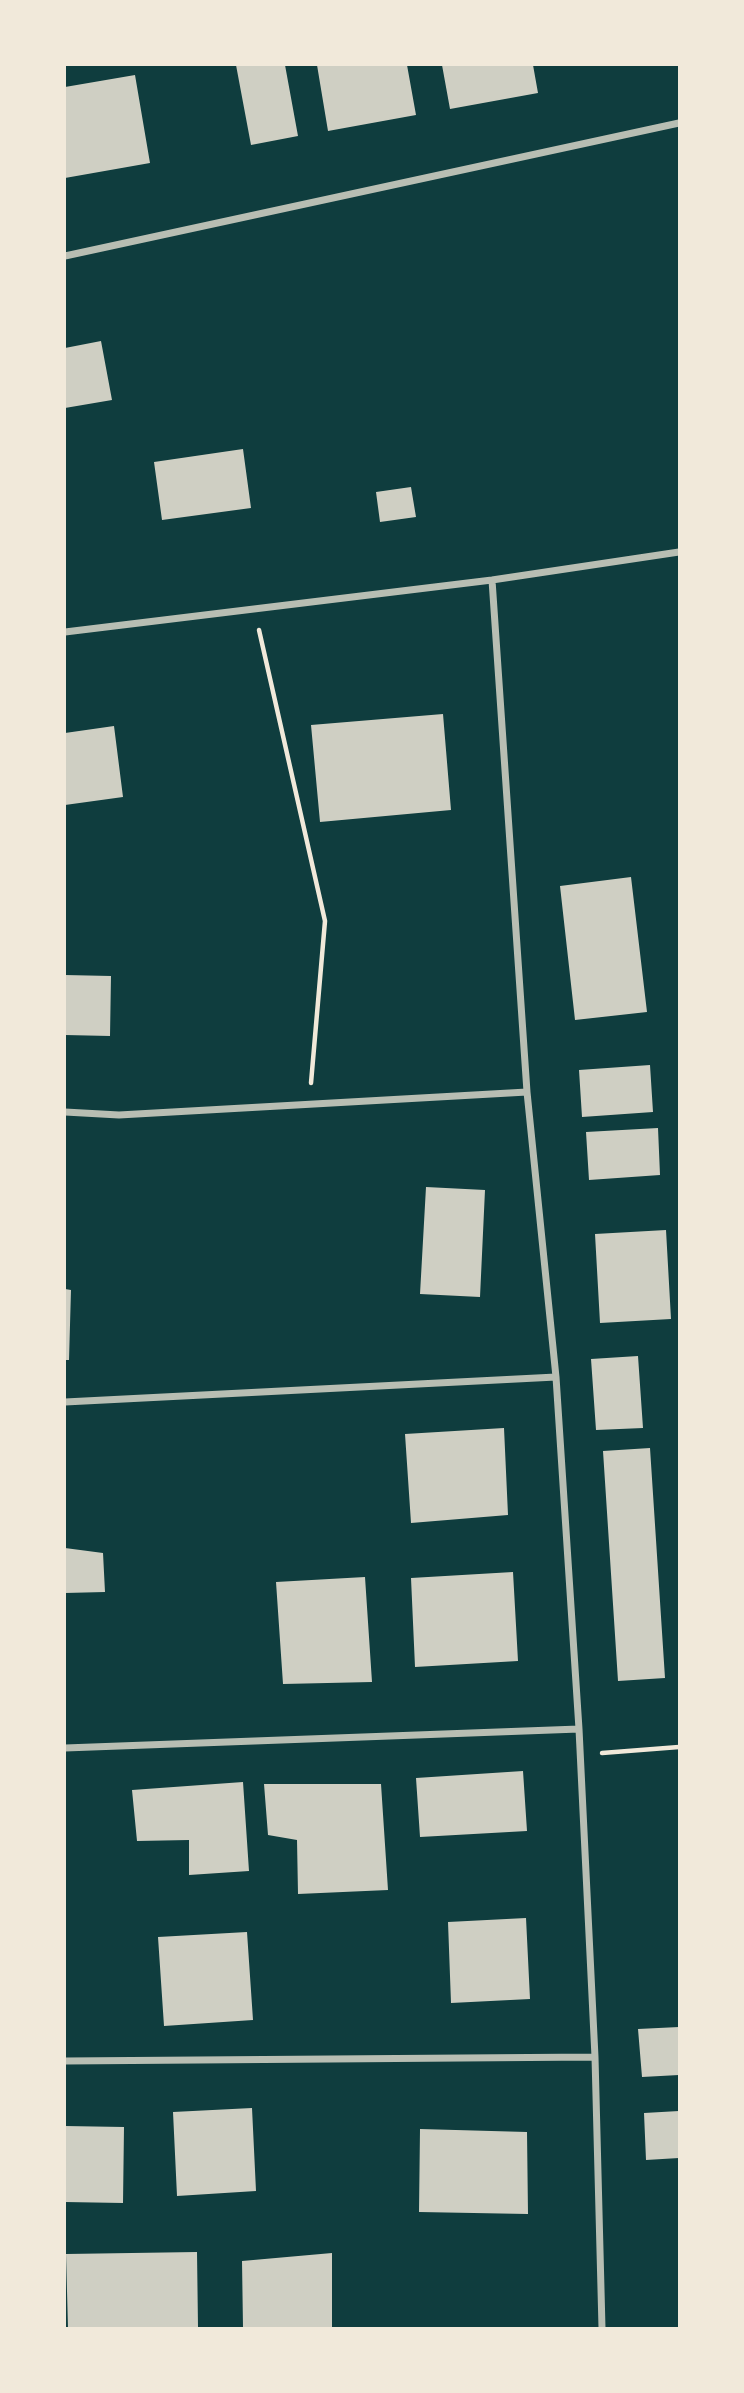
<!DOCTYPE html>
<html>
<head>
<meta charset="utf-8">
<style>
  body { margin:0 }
  #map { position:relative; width:744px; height:2393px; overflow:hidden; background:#0f3d3e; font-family:"Open Sans",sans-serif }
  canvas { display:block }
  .frame { position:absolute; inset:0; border:66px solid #f1e9da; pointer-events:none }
</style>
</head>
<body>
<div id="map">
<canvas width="744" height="2393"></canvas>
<div class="frame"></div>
</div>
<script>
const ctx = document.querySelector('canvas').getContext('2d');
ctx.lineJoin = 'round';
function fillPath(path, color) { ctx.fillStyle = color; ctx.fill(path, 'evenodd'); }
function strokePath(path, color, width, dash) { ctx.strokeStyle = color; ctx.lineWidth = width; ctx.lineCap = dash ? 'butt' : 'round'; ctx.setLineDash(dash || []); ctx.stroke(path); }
fillPath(new Path2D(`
  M 236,65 L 285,65 L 298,136 L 251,145 Z
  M 317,65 L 407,65 L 416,115 L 328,131 Z
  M 442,65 L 533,65 L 538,93 L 450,109 Z
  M 135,75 L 150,163 L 65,178 L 65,87 Z
  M 101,341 L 112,400 L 65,408 L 65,348 Z
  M 243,449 L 251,508 L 162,520 L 154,462 Z
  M 411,487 L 416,517 L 380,522 L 376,492 Z
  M 443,714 L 451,810 L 320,822 L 311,725 Z
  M 114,726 L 123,797 L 65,805 L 65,733 Z
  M 631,877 L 647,1012 L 575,1020 L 560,886 Z
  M 65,975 L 111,976 L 110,1036 L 65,1035 Z
  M 650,1065 L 653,1112 L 582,1117 L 579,1070 Z
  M 658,1128 L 660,1175 L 589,1180 L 586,1132 Z
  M 426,1187 L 485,1190 L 480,1297 L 420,1294 Z
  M 666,1230 L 671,1319 L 600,1323 L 595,1234 Z
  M 65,1289 L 71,1290 L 69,1360 L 65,1360 Z
  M 638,1356 L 643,1428 L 596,1430 L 591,1359 Z
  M 504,1428 L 508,1515 L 411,1523 L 405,1434 Z
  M 650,1448 L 665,1678 L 618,1681 L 603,1451 Z
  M 65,1548 L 103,1553 L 105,1592 L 65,1593 Z
  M 513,1572 L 518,1661 L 415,1667 L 411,1578 Z
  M 365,1577 L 372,1682 L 283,1684 L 276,1582 Z
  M 523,1771 L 527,1831 L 420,1837 L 416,1778 Z
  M 243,1782 L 249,1871 L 189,1875 L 189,1840 L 137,1841 L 132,1790 Z
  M 264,1784 L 381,1784 L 388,1890 L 298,1894 L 297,1840 L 268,1835 Z
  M 526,1918 L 530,1999 L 451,2003 L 448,1922 Z
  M 247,1932 L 253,2020 L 164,2026 L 158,1937 Z
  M 679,2027 L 679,2075 L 642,2077 L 638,2029 Z
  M 252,2108 L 256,2191 L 177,2196 L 173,2112 Z
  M 679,2111 L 679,2158 L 646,2160 L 644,2113 Z
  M 65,2126 L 124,2127 L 123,2203 L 65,2202 Z
  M 420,2129 L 527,2132 L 528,2214 L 419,2212 Z
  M 197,2252 L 198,2327 L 68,2328 L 66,2254 Z
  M 332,2253 L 332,2328 L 243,2328 L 242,2261 Z`), '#cfcfc3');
strokePath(new Path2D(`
  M 259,630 L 325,921 L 311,1083
  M 602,1753 L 679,1747`), '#f1e9da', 4.5);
strokePath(new Path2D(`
  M 65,256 L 679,123
  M 492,580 L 527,1092 L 556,1377 L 579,1729 L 595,2057 L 602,2328
  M 65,632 L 492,580 L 679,552
  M 65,1112 L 119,1115 L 527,1092
  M 65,1402 L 556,1377
  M 65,1748 L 579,1729
  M 65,2061 L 595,2057`), '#b8beb3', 7);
</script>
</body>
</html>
